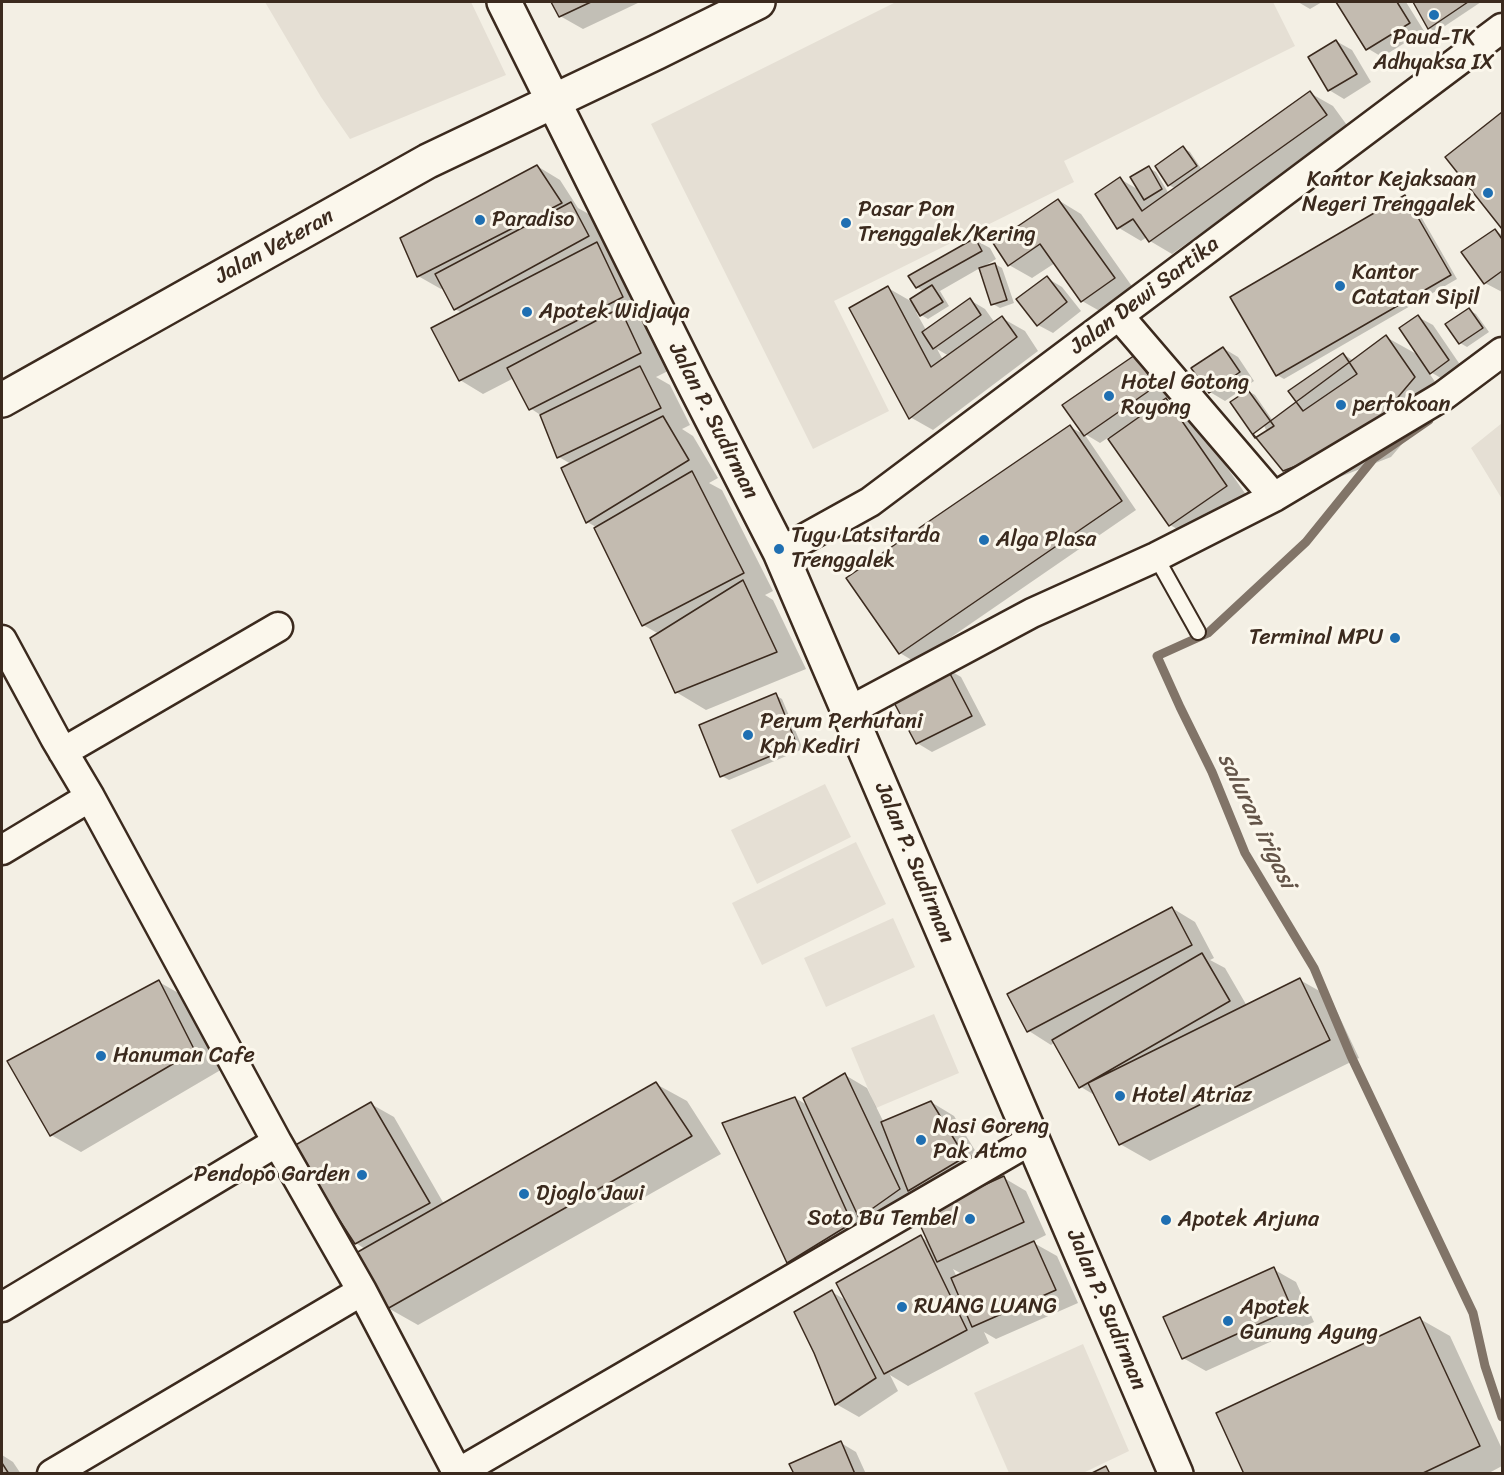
<!DOCTYPE html>
<html>
<head>
<meta charset="utf-8">
<style>
  body { margin:0 }
  #map { position:relative; width:1504px; height:1475px; overflow:hidden; background:#f3efe4; font-family:Sriracha,sans-serif }
  canvas { display:block }
  .frame { position:absolute; inset:0; border:3px solid #3b2a1e; pointer-events:none }
</style>
</head>
<body>
<div id="map">
<canvas width="1504" height="1475"></canvas>
<div class="frame"></div>
</div>
<script>
const ctx = document.querySelector('canvas').getContext('2d');
ctx.lineJoin = 'round';
function fillPath(path, color) { ctx.fillStyle = color; ctx.fill(path, 'evenodd'); }
function strokePath(path, color, width, dash) { ctx.strokeStyle = color; ctx.lineWidth = width; ctx.lineCap = dash ? 'butt' : 'round'; ctx.setLineDash(dash || []); ctx.stroke(path); }
function write(font, color, halo, rows, align = 'center') {
  ctx.font = font + ' Sriracha,sans-serif'; ctx.lineWidth = 6; ctx.setLineDash([]); ctx.textBaseline = 'middle'; ctx.strokeStyle = halo; ctx.fillStyle = color; for (const [text, x, y, turn = 0] of rows) {
    ctx.save(); ctx.translate(x, y); ctx.rotate((+turn || 0) * Math.PI / 180); ctx.textAlign = isNaN(turn) ? turn : align; if (halo) ctx.strokeText(text, 0, 0); ctx.fillText(text, 0, 0); ctx.restore();
  }
}
fillPath(new Path2D(`
  M 265,2 L 471,2 L 506,75 L 350,139 L 321,97 Z
  M 896,2 L 1273,2 L 1295,46 L 1064,161 L 1074,182 L 834,301 L 889,411 L 813,449 L 651,124 Z
  M 1502,423 L 1502,499 L 1471,448 Z
  M 825,784 L 851,837 L 757,884 L 731,830 Z
  M 856,842 L 886,904 L 762,965 L 732,903 Z
  M 893,918 L 915,967 L 826,1007 L 804,958 Z
  M 934,1014 L 959,1073 L 876,1108 L 851,1048 Z
  M 1083,1344 L 1129,1451 L 1083,1473 L 1009,1473 L 974,1393 Z`), '#e5dfd4');
fillPath(new Path2D(`
  M 553,2 L 640,2 L 583,29 L 560,16 Z
  M 1298,2 L 1322,2 L 1310,9 Z
  M 1338,2 L 1406,2 L 1424,31 L 1382,57 L 1367,48 Z
  M 1415,2 L 1481,2 L 1436,32 L 1429,28 Z
  M 1336,41 L 1352,50 L 1371,82 L 1344,99 L 1329,90 Z
  M 1310,93 L 1333,106 L 1349,128 L 1172,254 L 1150,241 L 1147,237 L 1141,241 L 1119,228 L 1120,179 L 1139,190 L 1149,168 L 1156,172 L 1169,194 L 1176,189 L 1169,185 L 1183,148 L 1190,152 L 1202,170 Z
  M 1502,114 L 1502,227 L 1447,157 Z
  M 537,166 L 560,180 L 578,208 L 601,221 L 645,310 L 633,317 L 650,327 L 670,370 L 656,377 L 670,385 L 690,425 L 682,429 L 693,436 L 718,478 L 709,483 L 722,490 L 773,591 L 765,595 L 773,600 L 806,669 L 706,710 L 676,692 L 659,634 L 643,625 L 598,528 L 587,522 L 563,468 L 571,464 L 559,457 L 542,416 L 530,408 L 514,378 L 483,394 L 460,380 L 462,313 L 455,309 L 444,288 L 441,289 L 418,276 L 402,238 Z
  M 1405,197 L 1412,201 L 1457,279 L 1284,379 L 1277,375 Z
  M 1058,200 L 1081,214 L 1136,292 L 1105,314 L 1082,301 L 1055,263 L 1032,278 L 1009,265 Z
  M 1495,230 L 1502,235 L 1502,292 L 1485,283 Z
  M 975,240 L 990,248 L 996,259 L 983,267 L 984,268 L 995,264 L 1002,268 L 1014,303 L 1000,308 L 993,304 L 980,268 L 940,291 L 949,306 L 928,319 L 916,312 L 926,330 L 970,300 L 985,309 L 995,323 L 1002,318 L 1025,331 L 1038,351 L 933,430 L 910,417 L 888,288 L 914,303 L 924,292 L 917,287 ZM 937,349 L 949,356 L 943,360 Z
  M 1047,278 L 1062,287 L 1081,311 L 1053,333 L 1038,325 Z
  M 1469,310 L 1476,314 L 1489,332 L 1467,347 L 1460,343 Z
  M 1418,317 L 1433,325 L 1463,369 L 1446,381 L 1427,370 L 1444,395 L 1391,457 L 1314,487 L 1284,469 L 1248,391 L 1255,395 L 1273,421 L 1298,402 L 1343,354 L 1354,361 L 1386,337 L 1420,356 Z
  M 1223,348 L 1238,357 L 1254,381 L 1225,401 L 1210,392 Z
  M 1135,357 L 1150,365 L 1170,395 L 1164,399 L 1189,413 L 1249,499 L 1193,538 L 1170,525 L 1109,437 L 1100,443 L 1085,434 Z
  M 1070,427 L 1085,435 L 1136,510 L 915,662 L 900,653 Z
  M 946,668 L 961,677 L 986,725 L 932,752 L 917,743 Z
  M 775,695 L 782,699 L 803,749 L 729,780 L 722,776 Z
  M 1172,908 L 1195,922 L 1214,958 L 1210,960 L 1225,968 L 1247,1006 L 1300,980 L 1330,997 L 1359,1058 L 1150,1161 L 1120,1144 L 1096,1096 L 1081,1087 L 1055,1042 L 1051,1045 L 1029,1031 L 1009,995 Z
  M 159,982 L 189,999 L 224,1068 L 81,1152 L 51,1135 Z
  M 845,1075 L 867,1088 L 884,1123 L 931,1102 L 954,1116 L 987,1170 L 811,1275 L 788,1262 L 795,1098 L 809,1106 Z
  M 656,1084 L 687,1101 L 721,1154 L 418,1325 L 388,1308 L 365,1249 L 356,1243 L 371,1104 L 394,1117 L 444,1204 Z
  M 1004,1178 L 1026,1191 L 1046,1235 L 1032,1242 L 1057,1256 L 1078,1303 L 996,1339 L 984,1332 L 989,1343 L 908,1386 L 890,1375 L 898,1391 L 859,1417 L 836,1404 L 832,1292 L 847,1301 L 921,1237 L 929,1242 ZM 953,1269 L 962,1274 L 957,1277 Z
  M 1273,1269 L 1296,1282 L 1314,1322 L 1206,1371 L 1183,1358 Z
  M 1420,1319 L 1450,1336 L 1502,1449 L 1502,1466 L 1487,1474 L 1246,1474 Z
  M 841,1443 L 856,1452 L 866,1474 L 795,1474 Z
  M 2,1455 L 13,1462 L 21,1474 L 2,1474 Z`), '#0003');
strokePath(new Path2D(`
  M 1429,420 L 1374,458 L 1306,542 L 1208,633 L 1157,656 L 1180,707 L 1212,772 L 1245,853 L 1314,968 L 1351,1056 L 1473,1313 L 1485,1366 L 1502,1417`), '#817468', 9);
const building = new Path2D(`
  M 551,2 L 591,2 L 559,17 Z
  M 1336,2 L 1397,2 L 1410,23 L 1366,50 Z
  M 1413,2 L 1468,2 L 1428,29 Z
  M 1336,40 L 1357,74 L 1328,91 L 1308,57 Z
  M 1310,91 L 1327,115 L 1149,242 L 1133,219 L 1117,229 L 1095,194 L 1120,177 L 1142,211 Z
  M 1502,112 L 1502,229 L 1445,157 Z
  M 1183,146 L 1197,166 L 1168,186 L 1155,166 Z
  M 537,165 L 562,203 L 417,277 L 400,238 Z
  M 1149,166 L 1162,189 L 1144,200 L 1130,177 Z
  M 1405,195 L 1451,275 L 1276,376 L 1230,297 Z
  M 1058,199 L 1115,278 L 1081,302 L 1040,244 L 1008,266 L 993,243 Z
  M 571,202 L 589,236 L 454,310 L 435,274 Z
  M 1495,229 L 1502,239 L 1502,271 L 1484,284 L 1461,252 Z
  M 975,238 L 982,251 L 916,288 L 908,276 Z
  M 597,242 L 623,297 L 459,381 L 431,328 Z
  M 995,263 L 1007,300 L 991,305 L 979,268 Z
  M 1047,276 L 1067,302 L 1037,326 L 1016,299 Z
  M 932,285 L 943,302 L 920,316 L 910,299 Z
  M 888,286 L 931,367 L 1002,316 L 1017,337 L 909,419 L 849,308 Z
  M 970,298 L 981,315 L 933,349 L 922,332 Z
  M 620,308 L 641,353 L 529,410 L 507,368 Z
  M 1469,308 L 1483,328 L 1459,344 L 1445,324 Z
  M 1418,315 L 1449,360 L 1430,374 L 1399,328 Z
  M 1386,335 L 1415,377 L 1361,441 L 1283,471 L 1253,434 Z
  M 1223,347 L 1240,372 L 1209,393 L 1191,368 Z
  M 1343,353 L 1357,374 L 1303,411 L 1288,391 Z
  M 1135,355 L 1156,386 L 1084,436 L 1062,405 Z
  M 640,366 L 661,408 L 557,458 L 540,415 Z
  M 1248,390 L 1274,426 L 1255,438 L 1230,402 Z
  M 1166,398 L 1227,486 L 1169,526 L 1108,439 Z
  M 663,416 L 689,460 L 586,523 L 561,468 Z
  M 1070,425 L 1122,501 L 899,654 L 846,578 Z
  M 692,471 L 744,573 L 642,626 L 594,528 Z
  M 743,580 L 777,652 L 675,693 L 650,638 Z
  M 946,666 L 972,716 L 916,744 L 890,695 Z
  M 776,693 L 797,745 L 720,777 L 699,725 Z
  M 1172,907 L 1192,945 L 1027,1032 L 1007,994 Z
  M 1202,953 L 1230,1001 L 1079,1088 L 1052,1040 Z
  M 1300,978 L 1330,1040 L 1119,1145 L 1088,1083 Z
  M 159,980 L 195,1051 L 50,1136 L 7,1061 Z
  M 845,1073 L 900,1189 L 859,1218 L 803,1098 Z
  M 656,1082 L 692,1136 L 387,1309 L 356,1253 Z
  M 795,1097 L 852,1223 L 787,1263 L 722,1123 Z
  M 931,1101 L 965,1157 L 908,1191 L 881,1122 Z
  M 371,1102 L 430,1203 L 355,1244 L 292,1147 Z
  M 1004,1176 L 1024,1222 L 937,1262 L 916,1216 Z
  M 921,1235 L 967,1330 L 884,1374 L 836,1283 Z
  M 1034,1241 L 1056,1290 L 972,1327 L 951,1278 Z
  M 1274,1267 L 1292,1309 L 1182,1359 L 1163,1317 Z
  M 832,1290 L 876,1378 L 835,1405 L 814,1353 L 794,1312 Z
  M 1420,1317 L 1480,1446 L 1421,1474 L 1244,1474 L 1216,1413 Z
  M 841,1441 L 855,1474 L 794,1474 L 789,1464 Z
  M 2,1463 L 9,1474 L 2,1474 Z
  M 1106,1466 L 1110,1474 L 1090,1474 Z`);
fillPath(building, '#c3bbb0');
strokePath(building, '#3b2a1e', 1.5);
const service = new Path2D(`
  M 1156,557 L 1198,632`);
const minor = new Path2D(`
  M 1119,316 L 1274,497
  M 780,552 L 870,502 L 1502,28
  M 2,640 L 55,738 L 90,797 L 277,1142
  M 849,711 L 1032,613 L 1156,557 L 1274,497 L 1443,396 L 1502,352
  M 63,752 L 278,627
  M 2,850 L 90,797
  M 2,1307 L 277,1142 L 362,1291 L 458,1474
  M 52,1474 L 362,1291
  M 456,1474 L 1033,1139`);
const tertiary = new Path2D(`
  M 2,400 L 428,161 L 657,52 L 758,2`);
const trunk = new Path2D(`
  M 504,2 L 694,384 L 780,552 L 1176,1474`);
strokePath(service, '#3b2a1e', 18);
strokePath(minor, '#3b2a1e', 33);
strokePath(tertiary, '#3b2a1e', 38);
strokePath(trunk, '#3b2a1e', 38);
strokePath(service, '#fbf7ec', 14);
strokePath(minor, '#fbf7ec', 28);
strokePath(tertiary, '#fbf7ec', 33);
strokePath(trunk, '#fbf7ec', 33);
for (const [x, y, r, color] of [
  [1434,15,6,"#1f6fb2"],
  [1488,193,6,"#1f6fb2"],
  [480,220,6,"#1f6fb2"],
  [846,223,6,"#1f6fb2"],
  [1340,286,6,"#1f6fb2"],
  [527,312,6,"#1f6fb2"],
  [1109,396,6,"#1f6fb2"],
  [1341,405,6,"#1f6fb2"],
  [984,540,6,"#1f6fb2"],
  [779,549,6,"#1f6fb2"],
  [1395,638,6,"#1f6fb2"],
  [748,735,6,"#1f6fb2"],
  [101,1056,6,"#1f6fb2"],
  [1120,1096,6,"#1f6fb2"],
  [921,1140,6,"#1f6fb2"],
  [362,1175,6,"#1f6fb2"],
  [524,1194,6,"#1f6fb2"],
  [970,1219,6,"#1f6fb2"],
  [1166,1220,6,"#1f6fb2"],
  [902,1307,6,"#1f6fb2"],
  [1228,1321,6,"#1f6fb2"]
]) { const dot = new Path2D(); dot.arc(x, y, r, 0, 2 * Math.PI); ctx.fillStyle = color; ctx.fill(dot); strokePath(dot, '#fbf7ec', 2); }
write('22px', '#3b2a1e', '#fbf7ec', [
  ["Paud-TK",1434,38,"center"],
  ["Adhyaksa IX",1434,63,"center"],
  ["Kantor Kejaksaan",1476,180,"right"],
  ["Negeri Trenggalek",1476,205,"right"],
  ["Pasar Pon",858,210],
  ["Trenggalek/Kering",858,235],
  ["Paradiso",492,220],
  ["Kantor",1352,273],
  ["Catatan Sipil",1352,298],
  ["Apotek Widjaya",539,312],
  ["Hotel Gotong",1121,383],
  ["Royong",1121,408],
  ["pertokoan",1353,405],
  ["Tugu Latsitarda",791,536],
  ["Trenggalek",791,561],
  ["Alga Plasa",996,540],
  ["Terminal MPU",1383,638,"right"],
  ["Perum Perhutani",760,722],
  ["Kph Kediri",760,747],
  ["Hanuman Cafe",113,1056],
  ["Hotel Atriaz",1132,1096],
  ["Nasi Goreng",933,1127],
  ["Pak Atmo",933,1152],
  ["Pendopo Garden",350,1175,"right"],
  ["Djoglo Jawi",536,1194],
  ["Soto Bu Tembel",958,1219,"right"],
  ["Apotek Arjuna",1178,1220],
  ["RUANG LUANG",914,1307],
  ["Apotek",1240,1308],
  ["Gunung Agung",1240,1333]
], 'left');
write('22px', '#3b2a1e', '#fbf7ec', [
  ["Jalan Veteran",275,247,-29],
  ["Jalan Dewi Sartika",1145,296,-37],
  ["Jalan P. Sudirman",713,421,63],
  ["Jalan P. Sudirman",914,863,67],
  ["Jalan P. Sudirman",1106,1310,67]
]);
write('italic 24px', '#645549', '#fbf7ec', [
  ["saluran irigasi",1256,821,64]
]);
</script>
</body>
</html>
